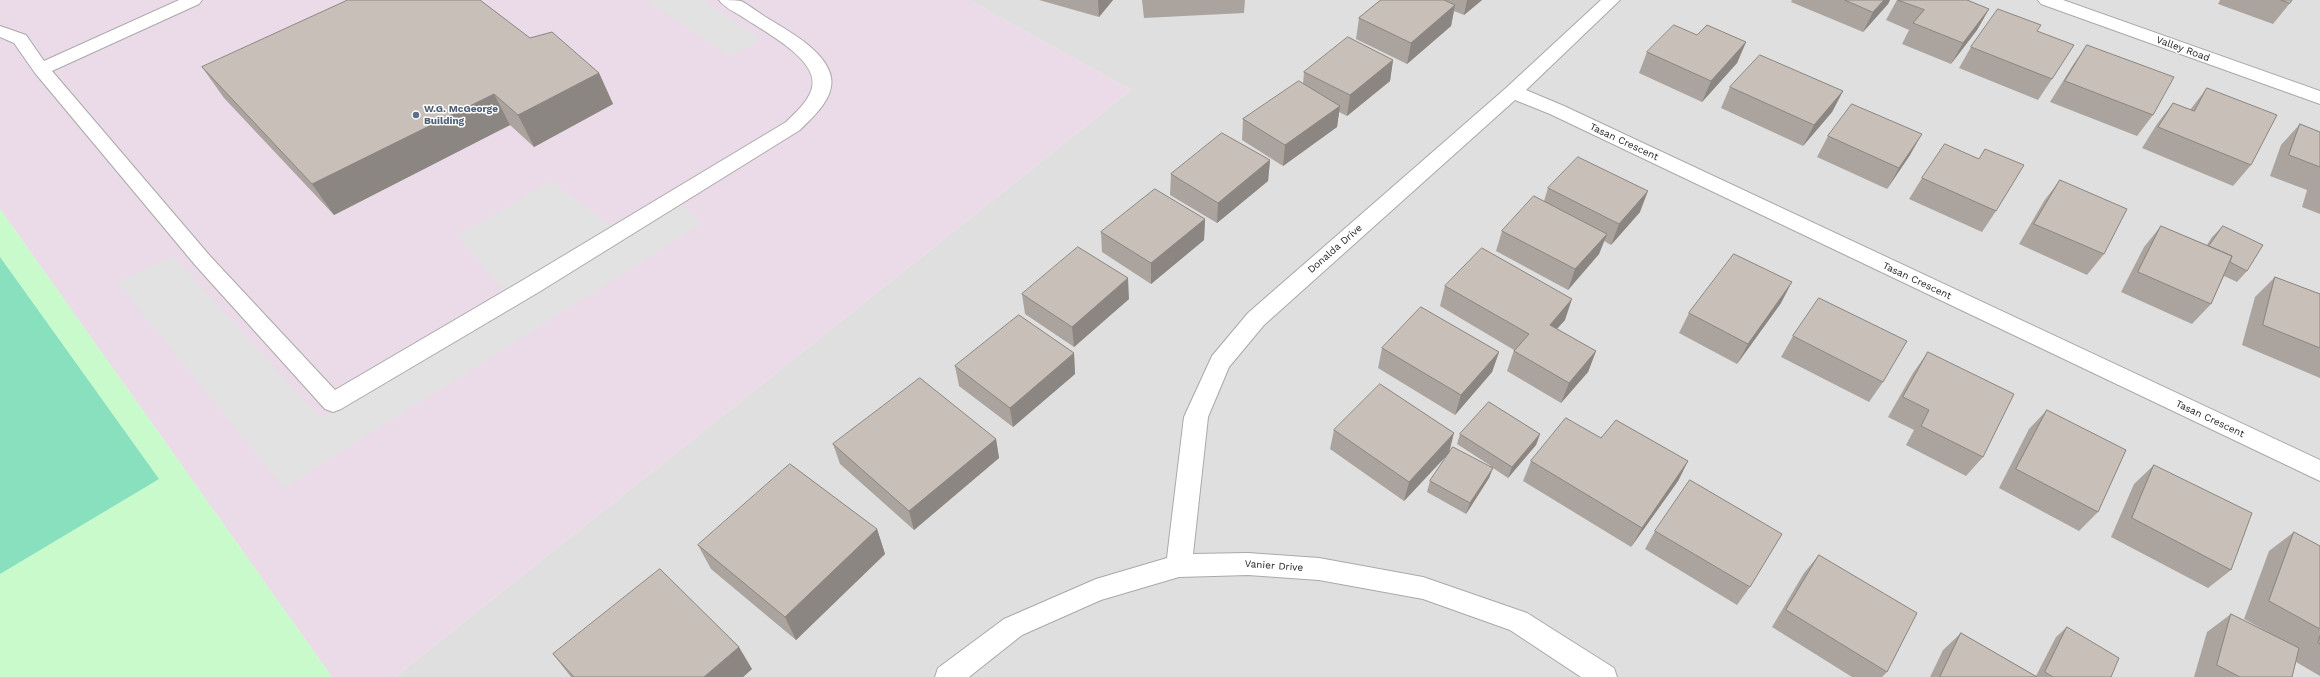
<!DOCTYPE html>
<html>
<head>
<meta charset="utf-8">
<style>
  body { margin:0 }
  canvas { display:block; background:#f2efe9 }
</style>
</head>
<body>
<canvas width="2320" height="677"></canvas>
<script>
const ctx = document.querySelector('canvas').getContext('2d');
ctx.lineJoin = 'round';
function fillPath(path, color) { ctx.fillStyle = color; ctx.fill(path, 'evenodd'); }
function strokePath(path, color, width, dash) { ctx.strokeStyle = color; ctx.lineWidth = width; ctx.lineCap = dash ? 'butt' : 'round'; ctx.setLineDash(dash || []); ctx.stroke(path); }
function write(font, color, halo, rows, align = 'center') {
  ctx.font = font + ' "Work Sans",sans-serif'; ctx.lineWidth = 3; ctx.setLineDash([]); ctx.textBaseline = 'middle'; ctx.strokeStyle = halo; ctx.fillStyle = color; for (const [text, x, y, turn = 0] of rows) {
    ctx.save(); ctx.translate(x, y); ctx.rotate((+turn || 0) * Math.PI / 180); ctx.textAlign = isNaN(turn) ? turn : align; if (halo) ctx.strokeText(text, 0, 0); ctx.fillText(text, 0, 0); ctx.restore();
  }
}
fillPath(new Path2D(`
  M 969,0 L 2320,0 L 2320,677 L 395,677 L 1131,90 Z`), '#e0dfdf');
fillPath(new Path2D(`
  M 0,0 L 969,0 L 1131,90 L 395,677 L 332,677 L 0,209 Z`), '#ebdbe8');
fillPath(new Path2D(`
  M 0,209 L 332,677 L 0,677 Z`), '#c8facc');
fillPath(new Path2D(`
  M 0,257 L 159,479 L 0,574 Z`), '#88e0be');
fillPath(new Path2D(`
  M 647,0 L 704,0 L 761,39 L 730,56 Z
  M 551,181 L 625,237 L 680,203 L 701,224 L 284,488 L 117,282 L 173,256 L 320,418 L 516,306 L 458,236 Z`), '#e2e2e2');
const lane = new Path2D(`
  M 179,0 L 202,0 L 199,4 L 52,71 L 210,256 L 335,390 L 523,280 L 786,122 C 796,112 808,102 812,88 C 820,59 761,30 741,16 C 734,12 724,7 719,0 C 726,0 735,0 741,1 C 749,5 756,11 764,16 C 785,29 826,50 831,77 C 835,98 813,117 800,130 L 539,292 L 341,409 L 333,412 L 325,409 L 196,266 L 35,73 L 14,43 L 0,37 L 0,26 L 26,35 L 44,61 Z`);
const street = new Path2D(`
  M 1601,0 L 1620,0 L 1526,90 L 1564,106 L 2320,460 L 2320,481 L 1550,114 L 1515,100 L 1264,325 L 1229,367 L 1208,417 L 1193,554 L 1248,553 L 1319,558 L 1423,577 L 1527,613 L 1614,668 L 1617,677 L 1581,677 L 1510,630 L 1423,599 L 1319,580 L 1248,575 L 1179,577 L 1101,600 L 1022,635 L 969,677 L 935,677 L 938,668 L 1004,619 L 1096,579 L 1167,558 L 1184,417 L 1212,356 L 1248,313 L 1506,88 Z
  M 2038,0 L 2063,0 L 2320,91 L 2320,104 L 2041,4 Z`);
strokePath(lane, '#a9a9a9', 2);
strokePath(street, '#a9a9a9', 2);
fillPath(lane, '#fff');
fillPath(street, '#fff');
fillPath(new Path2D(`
  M 1039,0 L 1113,0 L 1099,17 Z
  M 1142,0 L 1245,0 L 1244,13 L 1144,18 Z
  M 1381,0 L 1482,0 L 1464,15 L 1454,11 L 1451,26 L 1407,64 L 1356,39 L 1359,18 Z
  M 1792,0 L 1890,0 L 1888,4 L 1863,32 L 1791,2 Z
  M 1897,0 L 1967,0 L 1989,9 L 1977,30 L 1951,64 L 1902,44 L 1909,30 L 1886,20 Z
  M 2220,0 L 2292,0 L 2290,3 L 2273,24 L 2218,4 Z
  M 2037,31 L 2052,79 L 2038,100 L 1959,68 L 1971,47 Z
  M 1697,35 L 1746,42 L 1737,63 L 1702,102 L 1639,73 L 1647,52 Z
  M 530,38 L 599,73 L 613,104 L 534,147 L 510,125 L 334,215 L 224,98 L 202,67 Z
  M 2087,45 L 2153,115 L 2137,136 L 2050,102 L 2073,65 Z
  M 1393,60 L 1390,81 L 1347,116 L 1339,112 L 1337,127 L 1283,166 L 1242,140 L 1243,119 L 1303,84 L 1304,72 Z
  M 1730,87 L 1843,91 L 1832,112 L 1803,146 L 1721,108 Z
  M 2207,88 L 2251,165 L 2233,186 L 2142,148 L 2157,124 L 2173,103 L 2190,110 Z
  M 2300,124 L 2320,132 L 2320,214 L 2302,207 L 2307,190 L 2270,176 L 2281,145 Z
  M 1828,136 L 1910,155 L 1887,189 L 1817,157 Z
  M 1979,159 L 1996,211 L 1982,232 L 1909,199 L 1922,178 Z
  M 1270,160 L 1268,181 L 1217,223 L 1170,195 L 1171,174 Z
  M 2060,180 L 2104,254 L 2087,275 L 2019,244 L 2044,201 Z
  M 1548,188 L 1640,212 L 1611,245 L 1604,241 L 1599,254 L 1568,290 L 1496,251 L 1502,231 L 1544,201 Z
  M 1205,219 L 1204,240 L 1151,284 L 1102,252 L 1101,232 Z
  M 2161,226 L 2207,245 L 2212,237 L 2223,226 L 2247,271 L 2237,282 L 2224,276 L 2211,304 L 2192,324 L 2121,292 L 2144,247 Z
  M 2275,277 L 2320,294 L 2320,378 L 2242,345 L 2255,297 Z
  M 1445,286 L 1565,320 L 1557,329 L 1596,351 L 1588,372 L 1561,403 L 1507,371 L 1514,350 L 1440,306 Z
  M 1022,294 L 1129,299 L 1074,347 L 1025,314 Z
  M 1781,303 L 1737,364 L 1679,333 L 1689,313 Z
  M 1793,336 L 1883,382 L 1869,402 L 1781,357 Z
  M 1382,348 L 1499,352 L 1492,372 L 1455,415 L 1378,368 Z
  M 1928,352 L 1983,457 L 1966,476 L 1906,445 L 1914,430 L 1888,417 L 1913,373 Z
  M 1074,353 L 1075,374 L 1013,427 L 959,386 L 955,366 Z
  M 2047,410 L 2098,512 L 2079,531 L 1999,488 L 2029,429 Z
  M 1334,430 L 1449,453 L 1404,501 L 1330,449 Z
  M 1460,434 L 1540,434 L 1536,445 L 1508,478 L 1493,468 L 1489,478 L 1466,514 L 1427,492 L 1430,481 L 1491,466 L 1457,444 Z
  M 996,439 L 999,458 L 914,530 L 840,464 L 833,444 Z
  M 1531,461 L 1688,461 L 1678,481 L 1631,547 L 1523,481 Z
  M 2154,465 L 2231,570 L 2208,588 L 2111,537 L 2134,484 Z
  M 877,529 L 885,554 L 796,640 L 711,569 L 698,545 Z
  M 1655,531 L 1750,587 L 1737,605 L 1645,549 Z
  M 2294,532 L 2320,546 L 2320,676 L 2296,662 L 2292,677 L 2194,677 L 2207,632 L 2231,614 L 2270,633 L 2244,619 L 2269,551 Z
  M 1819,555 L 1887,672 L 1882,677 L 1852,677 L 1772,627 L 1804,573 Z
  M 2067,627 L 2111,677 L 1930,677 L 1943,650 L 1961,633 L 2036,676 L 2056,637 Z
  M 553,654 L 752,669 L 743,677 L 571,677 Z`), '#aba49e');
fillPath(new Path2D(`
  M 1098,0 L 1113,0 L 1099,17 Z
  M 1467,0 L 1482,0 L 1464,15 Z
  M 1884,0 L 1890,0 L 1888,4 L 1863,32 L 1873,12 Z
  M 1455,5 L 1451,26 L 1407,64 L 1411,43 Z
  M 1989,9 L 1977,30 L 1951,64 L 1963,43 Z
  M 1746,42 L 1737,63 L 1702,102 L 1711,81 Z
  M 1393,60 L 1390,81 L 1347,116 L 1350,95 Z
  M 599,73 L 613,104 L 534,147 L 518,115 Z
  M 1843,91 L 1832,112 L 1803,146 L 1814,125 Z
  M 494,94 L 510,125 L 334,215 L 312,184 Z
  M 1340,106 L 1337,127 L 1283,166 L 1285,145 Z
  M 1922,134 L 1910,155 L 1887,189 L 1899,168 Z
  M 1270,160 L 1268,181 L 1217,223 L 1218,203 Z
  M 1648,191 L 1640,212 L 1611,245 L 1619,224 Z
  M 1205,219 L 1204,240 L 1151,284 L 1151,263 Z
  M 1607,234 L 1599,254 L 1568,290 L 1575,269 Z
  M 1128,278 L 1129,299 L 1074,347 L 1072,327 Z
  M 1792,282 L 1781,303 L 1737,364 L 1748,344 Z
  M 1572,299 L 1565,320 L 1542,345 L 1550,325 Z
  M 1596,351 L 1588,372 L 1561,403 L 1569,383 Z
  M 1499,352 L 1492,372 L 1455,415 L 1461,395 Z
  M 1074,353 L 1075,374 L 1013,427 L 1010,408 Z
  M 1454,433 L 1449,453 L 1404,501 L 1409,482 Z
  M 1540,434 L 1536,445 L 1508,478 L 1512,467 Z
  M 996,439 L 999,458 L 914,530 L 909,511 Z
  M 1688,461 L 1678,481 L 1631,547 L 1642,528 Z
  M 1493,468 L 1489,478 L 1466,514 L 1470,503 Z
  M 877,529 L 885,554 L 796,640 L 785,617 Z
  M 739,647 L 752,669 L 743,677 L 704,677 Z`), '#8b8681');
const building = new Path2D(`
  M 348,0 L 480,0 L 530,38 L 552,32 L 599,73 L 518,115 L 494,94 L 312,184 L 202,67 Z
  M 1381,0 L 1444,0 L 1455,5 L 1411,43 L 1359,18 Z
  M 1845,0 L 1884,0 L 1873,12 Z
  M 1898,0 L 1967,0 L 1989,9 L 1963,43 L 1913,23 L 1924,10 Z
  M 2281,0 L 2292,0 L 2290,3 Z
  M 1998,9 L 2041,25 L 2037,31 L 2074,45 L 2052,79 L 1971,47 Z
  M 1674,25 L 1697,35 L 1707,25 L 1746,42 L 1711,81 L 1647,52 Z
  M 1348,37 L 1393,60 L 1350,95 L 1304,72 Z
  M 2087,45 L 2174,77 L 2153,115 L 2065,81 Z
  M 1760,55 L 1843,91 L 1814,125 L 1730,87 Z
  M 1299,81 L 1340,106 L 1285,145 L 1243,119 Z
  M 2207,88 L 2277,115 L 2251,165 L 2158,127 L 2173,103 L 2194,111 Z
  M 1852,104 L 1922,134 L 1899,168 L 1828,136 Z
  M 2300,124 L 2320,132 L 2320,167 L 2289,155 Z
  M 1222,133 L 1270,160 L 1218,203 L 1171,174 Z
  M 1945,144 L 1979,159 L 1985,149 L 2024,165 L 1996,211 L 1922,178 Z
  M 1578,157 L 1648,191 L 1619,224 L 1548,188 Z
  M 2060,180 L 2127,209 L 2104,254 L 2034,224 Z
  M 1155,189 L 1205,219 L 1151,263 L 1101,232 Z
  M 1534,196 L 1607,234 L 1575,269 L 1502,231 Z
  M 2161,226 L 2232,256 L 2211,304 L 2138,272 Z
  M 2223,226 L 2263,245 L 2247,271 L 2230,262 L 2232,256 L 2209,246 Z
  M 1078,247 L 1128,278 L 1072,327 L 1022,294 Z
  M 1482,248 L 1572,299 L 1550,325 L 1596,351 L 1569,383 L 1514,351 L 1529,334 L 1445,286 Z
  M 1734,254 L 1792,282 L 1748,344 L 1689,313 Z
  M 2275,277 L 2320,294 L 2320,348 L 2263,325 Z
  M 1819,298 L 1907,341 L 1883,382 L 1793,336 Z
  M 1421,307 L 1499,352 L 1461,395 L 1382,348 Z
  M 1019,315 L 1074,353 L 1010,408 L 955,366 Z
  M 1928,352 L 2014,394 L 1983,457 L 1921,426 L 1929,410 L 1903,397 Z
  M 920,378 L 996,439 L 909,511 L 833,444 Z
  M 1380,384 L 1454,433 L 1409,482 L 1334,430 Z
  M 1489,402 L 1540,434 L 1512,467 L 1460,434 Z
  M 2047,410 L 2126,450 L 2098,512 L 2016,469 Z
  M 1566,418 L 1601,438 L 1616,420 L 1688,461 L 1642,528 L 1531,461 Z
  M 1453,447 L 1493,468 L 1470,503 L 1430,481 Z
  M 790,464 L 877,529 L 785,617 L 698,545 Z
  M 2154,465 L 2252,513 L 2231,570 L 2132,518 Z
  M 1690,480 L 1782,534 L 1750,587 L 1655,531 Z
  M 2294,532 L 2320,546 L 2320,629 L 2269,601 Z
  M 1819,555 L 1917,613 L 1887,672 L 1786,610 Z
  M 660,569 L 739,647 L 704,677 L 574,677 L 553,654 Z
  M 2231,614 L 2299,648 L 2292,677 L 2240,677 L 2217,665 Z
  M 2067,627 L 2119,658 L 2111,677 L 2053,677 L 2045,672 Z
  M 1961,633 L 2037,677 L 1940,677 Z
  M 2320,636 L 2320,644 L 2318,643 Z`);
fillPath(building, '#c7bfb8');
strokePath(building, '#8b8681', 1);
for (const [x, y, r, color] of [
  [416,115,4,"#5c6f8a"]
]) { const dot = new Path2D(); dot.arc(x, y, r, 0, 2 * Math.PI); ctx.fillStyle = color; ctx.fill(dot); strokePath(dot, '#fff', 1.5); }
write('10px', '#222', '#fff', [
  ["Valley Road",2183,49,20],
  ["Tasan Crescent",1624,142,25],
  ["Donalda Drive",1335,249,-41],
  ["Tasan Crescent",1917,281,25],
  ["Tasan Crescent",2210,419,25],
  ["Vanier Drive",1274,566,4]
]);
write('bold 10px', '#4e5e75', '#fff', [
  ["W.G. McGeorge",424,109],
  ["Building",424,121]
], 'left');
</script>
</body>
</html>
